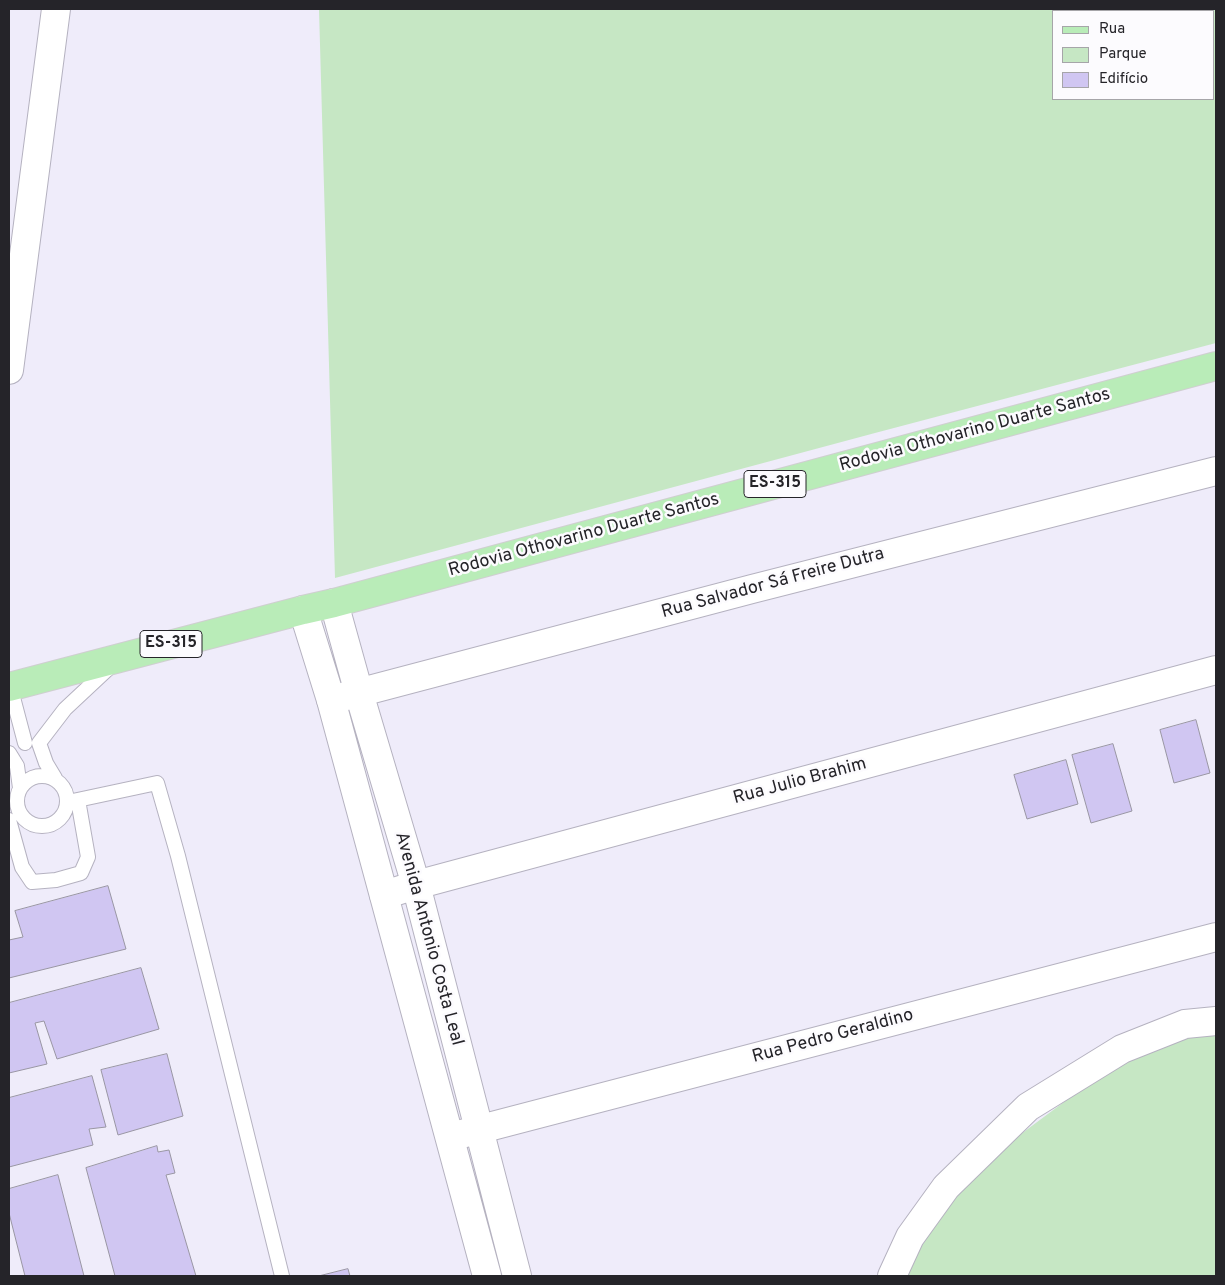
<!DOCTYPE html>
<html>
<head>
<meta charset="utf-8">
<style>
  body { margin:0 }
  #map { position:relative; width:1225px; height:1285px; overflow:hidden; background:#efecfa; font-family:Overpass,sans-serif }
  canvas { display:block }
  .frame { position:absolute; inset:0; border:10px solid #252429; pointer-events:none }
  .legend { position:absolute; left:1052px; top:10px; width:162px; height:90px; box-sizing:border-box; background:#fcfbfe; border:1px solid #a6a5a9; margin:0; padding:6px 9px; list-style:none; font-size:15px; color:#252429 }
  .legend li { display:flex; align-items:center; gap:10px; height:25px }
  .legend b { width:25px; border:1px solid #a6a5a9 }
</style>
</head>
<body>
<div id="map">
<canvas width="1225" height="1285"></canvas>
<div class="frame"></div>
<ul class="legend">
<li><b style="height:6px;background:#b9ecb8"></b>Rua</li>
<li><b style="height:14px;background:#c6e7c4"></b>Parque</li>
<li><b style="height:14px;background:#d0c6f2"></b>Edifício</li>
</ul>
</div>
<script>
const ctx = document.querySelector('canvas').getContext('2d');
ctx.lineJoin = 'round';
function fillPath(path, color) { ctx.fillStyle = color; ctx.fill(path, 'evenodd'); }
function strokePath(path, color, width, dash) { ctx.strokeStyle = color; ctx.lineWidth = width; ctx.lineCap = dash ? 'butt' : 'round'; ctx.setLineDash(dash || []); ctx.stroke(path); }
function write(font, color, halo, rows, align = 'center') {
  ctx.font = font + ' Overpass,sans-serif'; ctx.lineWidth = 5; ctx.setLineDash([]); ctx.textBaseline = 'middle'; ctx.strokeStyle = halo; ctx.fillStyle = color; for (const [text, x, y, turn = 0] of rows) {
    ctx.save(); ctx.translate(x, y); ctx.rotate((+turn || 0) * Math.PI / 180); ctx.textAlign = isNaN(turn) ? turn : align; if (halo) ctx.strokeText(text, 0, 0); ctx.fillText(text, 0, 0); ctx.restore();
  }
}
fillPath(new Path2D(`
  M 319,9 L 1216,9 L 1216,343 L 875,433 L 335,578 ZM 1054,11 L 1214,11 L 1214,99 L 1054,99 Z
  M 1193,1032 L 1216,1033 L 1216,1276 L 897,1276 L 974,1169 L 1107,1070 Z`), '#c6e7c4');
const building = new Path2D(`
  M 1196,720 L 1210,773 L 1174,783 L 1160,730 Z
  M 1113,744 L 1132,811 L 1091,823 L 1072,755 Z
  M 1066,760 L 1078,804 L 1027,819 L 1014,775 Z
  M 108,886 L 126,949 L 9,978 L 9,940 L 23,937 L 15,911 Z
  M 141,968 L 159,1029 L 57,1059 L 44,1021 L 35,1023 L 47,1064 L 9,1073 L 9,1003 Z
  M 167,1054 L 183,1116 L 118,1135 L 101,1070 Z
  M 92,1076 L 106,1127 L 89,1129 L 93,1145 L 9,1167 L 9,1098 Z
  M 157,1146 L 158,1152 L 169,1150 L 175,1173 L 166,1175 L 196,1276 L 115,1276 L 86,1168 Z
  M 58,1175 L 84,1276 L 25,1276 L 9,1213 L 9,1189 Z
  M 348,1269 L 350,1276 L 319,1276 Z`);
fillPath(building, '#d0c6f2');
strokePath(building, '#9996a3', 1);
const service = new Path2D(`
  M 10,686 L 25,743
  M 9,753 L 17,766 L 20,788
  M17 801a25 25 0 1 1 50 0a25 25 0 1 1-50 0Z
  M 55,778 L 46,763 L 39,743 L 65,709 L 111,666
  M 68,802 L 157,783 L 178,856 L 282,1276
  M 9,820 L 22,867 L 32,882 L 56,880 L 81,873 L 88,857 L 78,800`);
const minor = new Path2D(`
  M 9,370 L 56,9
  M 331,700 L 752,589 L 1216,471
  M 384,895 L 416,885 L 1216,670
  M 450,1137 L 1216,937
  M 892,1276 L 910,1237 L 946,1187 L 1028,1107 L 1122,1049 L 1185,1024 L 1216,1021`);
const tertiary = new Path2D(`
  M 334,603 L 359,693 L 416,885 L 517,1276
  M 303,610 L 331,700 L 487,1276`);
const primary = new Path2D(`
  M 9,687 L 303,610 L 334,603 L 1216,366`);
strokePath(service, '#b5b2c0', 16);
strokePath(minor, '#b5b2c0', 30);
strokePath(tertiary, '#b5b2c0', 30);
strokePath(primary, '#cfcfd0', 30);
strokePath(service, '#fff', 14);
strokePath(minor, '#fff', 28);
strokePath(tertiary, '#fff', 28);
strokePath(primary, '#b9ecb8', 28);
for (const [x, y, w] of [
  [775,484,62],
  [171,644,62]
]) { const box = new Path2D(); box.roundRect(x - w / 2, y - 13.5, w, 27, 4); ctx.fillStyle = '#fcfbfe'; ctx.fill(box); strokePath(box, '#252429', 1); }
write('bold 16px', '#252429', null, [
  ["ES-315",775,484],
  ["ES-315",171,644]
]);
write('18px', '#252429', '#fcfbfe', [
  ["Rodovia Othovarino Duarte Santos",975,431,-15],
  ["Rodovia Othovarino Duarte Santos",584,536,-15],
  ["Rua Salvador Sá Freire Dutra",773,584,-15],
  ["Rua Julio Brahim",800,782,-15],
  ["Avenida Antonio Costa Leal",428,939,75],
  ["Rua Pedro Geraldino",833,1037,-15]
]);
</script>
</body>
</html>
